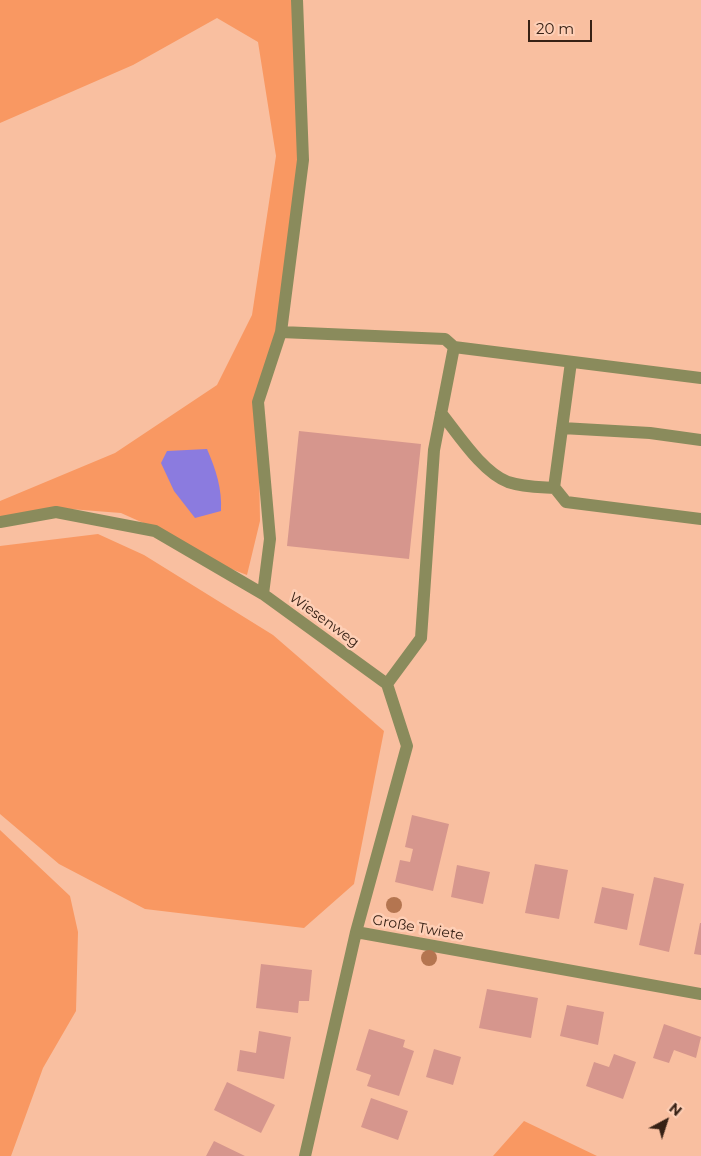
<!DOCTYPE html>
<html>
<head>
<meta charset="utf-8">
<style>
  body { margin:0 }
  #map { position:relative; width:701px; height:1156px; overflow:hidden; background:#f9bfa0; font-family:Montserrat,sans-serif }
  canvas { display:block }
  .north { position:absolute; left:641px; top:1096px; width:50px; height:50px; -webkit-text-stroke:4px #fecfb6; paint-order:stroke; rotate:40deg; font-size:14px; font-weight:700; line-height:20px; text-align:center; color:#372115 }
  .north::after { content:''; display:block; margin:auto; width:18px; height:22px; background:#372115; clip-path:polygon(50% 0,100% 100%,50% 72%,0 100%) }
  .scale { position:absolute; left:528px; top:20px; width:64px; height:22px; box-sizing:border-box; border:2px solid #372115; border-top:0; padding-left:6px; font-size:15px; line-height:18px; white-space:nowrap; color:#372115; -webkit-text-stroke:4px #fecfb6; paint-order:stroke }
</style>
</head>
<body>
<div id="map">
<canvas width="701" height="1156"></canvas>
<div class="north">N</div>
<div class="scale">20 m</div>
</div>
<script>
const ctx = document.querySelector('canvas').getContext('2d');
ctx.lineJoin = 'round';
function fillPath(path, color) { ctx.fillStyle = color; ctx.fill(path, 'evenodd'); }
function strokePath(path, color, width, dash) { ctx.strokeStyle = color; ctx.lineWidth = width; ctx.lineCap = dash ? 'butt' : 'round'; ctx.setLineDash(dash || []); ctx.stroke(path); }
function write(font, color, halo, rows, align = 'center') {
  ctx.font = font + ' Montserrat,sans-serif'; ctx.lineWidth = 5; ctx.setLineDash([]); ctx.textBaseline = 'middle'; ctx.strokeStyle = halo; ctx.fillStyle = color; for (const [text, x, y, turn = 0] of rows) {
    ctx.save(); ctx.translate(x, y); ctx.rotate((+turn || 0) * Math.PI / 180); ctx.textAlign = isNaN(turn) ? turn : align; if (halo) ctx.strokeText(text, 0, 0); ctx.fillText(text, 0, 0); ctx.restore();
  }
}
fillPath(new Path2D(`
  M 0,0 L 297,0 L 303,160 L 281,332 L 258,402 L 260,521 L 247,575 L 226,567 L 170,535 L 121,513 L 57,508 L 0,520 L 0,501 L 115,453 L 217,385 L 252,315 L 276,156 L 258,42 L 217,18 L 133,65 L 0,123 Z
  M 98,534 L 144,555 L 273,635 L 384,731 L 354,884 L 304,928 L 145,909 L 59,864 L 0,814 L 0,546 Z
  M 0,830 L 70,896 L 78,932 L 76,1011 L 43,1068 L 11,1156 L 0,1156 Z
  M 524,1121 L 597,1156 L 493,1156 Z`), '#f99862');
fillPath(new Path2D(`
  M 207,449 C 216,470 222,488 221,511 L 195,518 L 174,491 L 161,463 L 167,451 Z`), '#8b7bdf');
fillPath(new Path2D(`
  M 299,431 L 421,444 L 409,559 L 287,546 Z
  M 412,815 L 449,824 L 433,891 L 395,882 L 400,860 L 410,862 L 413,849 L 405,847 Z
  M 535,864 L 568,870 L 559,919 L 525,913 Z
  M 457,865 L 490,872 L 483,904 L 451,897 Z
  M 654,877 L 684,884 L 669,952 L 639,945 Z
  M 602,887 L 634,894 L 627,930 L 594,923 Z
  M 700,923 L 701,923 L 701,955 L 694,954 Z
  M 261,964 L 312,970 L 309,1001 L 299,1001 L 298,1013 L 256,1008 Z
  M 487,989 L 538,998 L 531,1038 L 479,1028 Z
  M 567,1005 L 604,1012 L 598,1045 L 560,1036 Z
  M 664,1024 L 701,1037 L 696,1058 L 674,1050 L 669,1063 L 653,1058 Z
  M 369,1029 L 405,1040 L 403,1047 L 414,1051 L 399,1096 L 367,1086 L 371,1075 L 356,1070 Z
  M 259,1031 L 291,1037 L 284,1079 L 237,1071 L 240,1050 L 256,1053 Z
  M 434,1049 L 461,1057 L 453,1085 L 426,1077 Z
  M 614,1054 L 636,1062 L 623,1099 L 586,1086 L 594,1062 L 609,1067 Z
  M 227,1082 L 275,1105 L 261,1133 L 214,1110 Z
  M 371,1098 L 408,1111 L 398,1140 L 361,1127 Z
  M 214,1141 L 245,1156 L 206,1156 Z`), '#d6968d');
strokePath(new Path2D(`
  M 281,332 L 445,339 L 454,347 L 434,450 L 421,638 L 387,684
  M 454,347 L 701,378
  M 441,413 C 458,434 482,472 508,482 C 523,487 539,487 554,488 L 571,362
  M 562,428 L 650,433 L 701,440
  M 554,487 L 566,502 L 701,519
  M 0,522 L 56,512 L 155,531 L 263,594 L 387,684 L 407,746 L 356,932
  M 263,594 L 270,539 L 258,402 L 281,332 L 303,160 L 297,0
  M 305,1156 L 356,932 L 701,994`), '#8a8b5c', 12);
ctx.fillStyle = '#b47550';
for (const [x, y] of [
  [394,905],
  [429,958]
]) { ctx.beginPath(); ctx.arc(x, y, 8, 0, 2 * Math.PI); ctx.fill(); }
write('14px', '#372115', '#fecfb6', [
  ["Wiesenweg",324,620,36],
  ["Große Twiete",418,928,10]
]);
</script>
</body>
</html>
